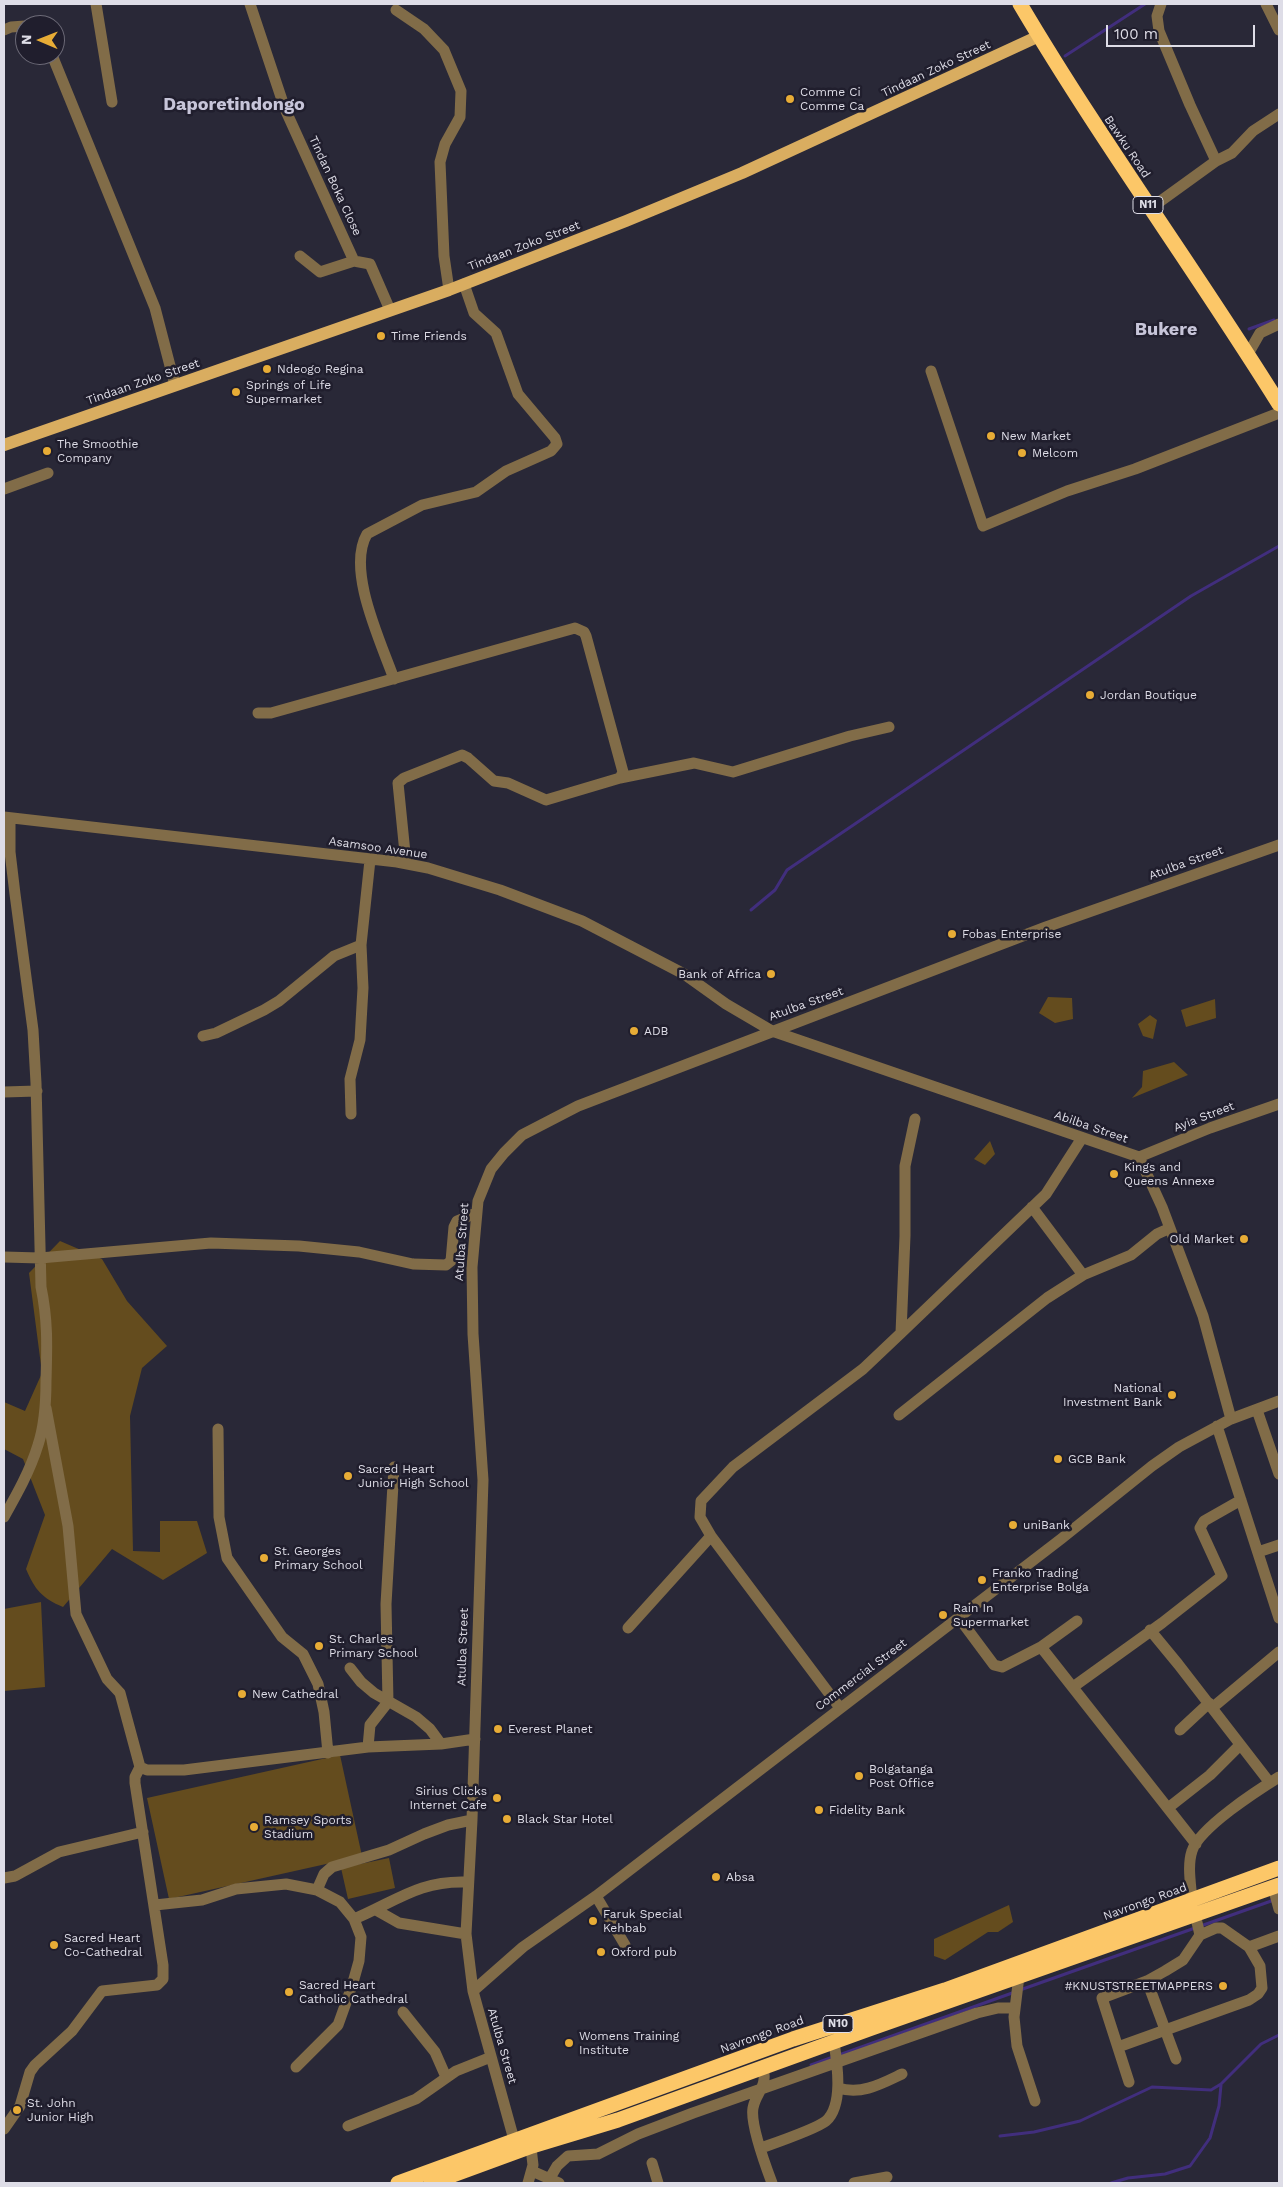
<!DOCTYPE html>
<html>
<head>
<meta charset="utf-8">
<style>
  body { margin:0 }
  #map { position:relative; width:1283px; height:2187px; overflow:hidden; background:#292837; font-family:"Work Sans",sans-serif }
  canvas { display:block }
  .frame { position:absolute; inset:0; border:5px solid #dedde7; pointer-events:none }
  .north { position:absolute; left:15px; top:15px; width:50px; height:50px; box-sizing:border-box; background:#201e2d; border:1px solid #6c6a77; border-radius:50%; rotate:271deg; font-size:14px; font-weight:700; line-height:20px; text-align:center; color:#dedde7 }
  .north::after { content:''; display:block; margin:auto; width:18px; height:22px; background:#e7ac36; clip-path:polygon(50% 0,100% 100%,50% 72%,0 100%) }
  .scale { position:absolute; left:1106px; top:25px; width:149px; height:22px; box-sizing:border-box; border:2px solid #dedde7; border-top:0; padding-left:6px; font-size:15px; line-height:18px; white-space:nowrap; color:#dedde7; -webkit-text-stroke:4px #201e2d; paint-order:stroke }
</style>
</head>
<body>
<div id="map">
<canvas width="1283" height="2187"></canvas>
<div class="frame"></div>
<div class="north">N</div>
<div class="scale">100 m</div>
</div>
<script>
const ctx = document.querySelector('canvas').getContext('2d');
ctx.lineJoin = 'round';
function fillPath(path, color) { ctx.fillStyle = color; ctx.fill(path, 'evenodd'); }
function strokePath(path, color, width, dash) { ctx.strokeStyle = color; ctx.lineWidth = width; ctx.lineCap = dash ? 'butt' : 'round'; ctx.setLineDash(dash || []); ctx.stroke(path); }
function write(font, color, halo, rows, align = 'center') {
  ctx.font = font + ' "Work Sans",sans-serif'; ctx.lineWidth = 5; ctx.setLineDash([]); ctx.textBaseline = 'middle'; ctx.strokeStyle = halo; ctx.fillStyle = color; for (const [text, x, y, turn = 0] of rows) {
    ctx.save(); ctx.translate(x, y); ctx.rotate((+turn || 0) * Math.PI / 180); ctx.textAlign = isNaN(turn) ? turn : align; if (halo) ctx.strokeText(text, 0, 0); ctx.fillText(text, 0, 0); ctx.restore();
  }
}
fillPath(new Path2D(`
  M 1048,997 L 1072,998 L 1073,1019 L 1055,1023 L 1039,1013 Z
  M 1215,999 L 1216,1018 L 1186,1027 L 1181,1010 Z
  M 1150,1015 L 1157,1020 L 1153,1039 L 1143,1036 L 1138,1024 Z
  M 1174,1062 L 1188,1075 L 1132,1098 L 1142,1087 L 1143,1071 Z
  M 990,1141 L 995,1154 L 985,1165 L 974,1159 Z
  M 60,1241 L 102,1259 L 127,1301 L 167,1346 L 142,1368 L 130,1416 L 133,1551 L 160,1552 L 160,1521 L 197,1521 L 207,1553 L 163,1580 L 112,1549 L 63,1607 C 42,1598 35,1590 26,1569 L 45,1515 L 23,1459 L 4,1449 L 4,1402 L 25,1411 L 42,1373 L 29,1273 Z
  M 41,1602 L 45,1687 L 4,1691 L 4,1609 Z
  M 340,1755 L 362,1856 L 169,1899 L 147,1798 Z
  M 389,1858 L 395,1888 L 348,1899 L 341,1868 Z
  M 1009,1905 L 1013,1922 L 998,1932 L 988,1932 L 945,1960 L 934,1956 L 934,1939 Z`), '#644c1e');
strokePath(new Path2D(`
  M 1065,56 L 1145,4
  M 1249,329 L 1274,320
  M 751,910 L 775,890 L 787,870 L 1191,596 L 1279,546
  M 1020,1990 L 1274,1900
  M 839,2055 L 1015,1992
  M 811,2065 L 833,2057
  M 1000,2136 L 1034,2132 L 1080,2121 L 1152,2087 L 1211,2090 L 1221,2084 L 1261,2044 L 1279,2035
  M 1111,2183 L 1128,2178 L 1165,2174 L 1190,2166 L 1210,2138 L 1219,2106 L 1221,2085`), '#412e7d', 3);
strokePath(new Path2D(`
  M 96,4 L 112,102
  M 250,4 L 285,109 L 354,261 L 370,264 L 390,310
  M 1161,4 L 1157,16 L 1159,31 L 1190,105 L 1216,161
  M 1266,4 L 1279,30
  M 396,10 L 424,29 L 444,50 L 461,91 L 460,117 L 445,144 L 440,162 L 444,256 L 449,290
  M 4,30 L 11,27 L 25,26
  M 52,55 L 155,308 L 175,385
  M 1151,208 L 1216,161 L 1232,153 L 1253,131 L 1279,114
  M 300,256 L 320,272 L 354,261
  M 1248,354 L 1260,333 L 1279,324
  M 931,371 L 983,526 L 1067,491 L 1135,469 L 1279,413
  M 4,489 L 48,473
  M 394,679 C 381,642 346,570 367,534 L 422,505 L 476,492 L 506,471 L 551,451 L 557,444 L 555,438 L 518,394 L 496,333 L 474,313 L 464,284
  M 258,713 L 271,713 L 575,628 L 584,632 L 586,636 L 623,772 L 620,778
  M 4,817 L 397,862 L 428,868 L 500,890 L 582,921 L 684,974 L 726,1004 L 772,1031 L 1139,1157 L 1162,1207 L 1203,1316 L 1231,1419
  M 406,863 L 398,783 L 404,778 L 462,755 L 468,758 L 494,781 L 508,783 L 546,800 L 620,778 L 694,763 L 733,772 L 850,736 L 889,727
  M 203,1036 L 216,1033 L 264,1010 L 279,1001 L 334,956 L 361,945
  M 4,1092 L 37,1091
  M 351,1114 L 350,1079 L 360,1040 L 363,988 L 361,945 L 370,860
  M 1139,1157 L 1210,1128 L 1279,1104
  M 1032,1207 L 1083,1275
  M 4,1257 L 40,1258 L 211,1243 L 299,1246 L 359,1252 L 413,1264 L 446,1265 L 451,1261 L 454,1227 L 457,1221 L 476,1213
  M 901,1333 L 905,1236 L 905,1166 L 915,1119
  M 46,1408 L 68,1526 L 76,1614 L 107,1679 L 120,1693 L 140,1767 L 147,1770 L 184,1770 L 368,1747 L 441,1744 L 475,1739
  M 1257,1410 L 1279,1474
  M 899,1415 L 1047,1298 L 1083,1275 L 1131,1255 L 1157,1234 L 1168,1229
  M 1217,1426 L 1279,1618
  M 218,1429 L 219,1517 L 227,1558 L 282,1637 L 303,1654 L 318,1684 L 324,1712 L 328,1753
  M 4,1517 C 17,1494 30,1471 38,1445 C 45,1424 46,1403 46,1381 C 47,1346 48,1321 41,1287 L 36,1083 L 33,1030 L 15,894 L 10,852 L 10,818
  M 1258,1552 L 1279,1545
  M 959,1618 L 994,1665 L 1002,1667 L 1041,1647 L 1077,1621
  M 628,1628 L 711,1536
  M 1150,1630 L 1178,1664 L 1270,1783
  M 1041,1647 L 1196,1844
  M 350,1668 L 361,1682 L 374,1693 L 416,1717 L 430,1729 L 441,1744
  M 1073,1687 L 1162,1623 L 1222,1576 L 1200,1528 L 1204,1521 L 1241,1500
  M 840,1708 L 711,1536 L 700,1517 L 701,1501 L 733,1467 L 863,1369 L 901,1333 L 1046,1194 L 1082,1138
  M 1212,1708 L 1279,1652
  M 1180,1730 L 1209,1703
  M 368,1747 L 370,1725 L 388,1702 L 386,1604 L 394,1467
  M 1168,1808 L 1210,1775 L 1240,1745
  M 4,1878 L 15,1876 L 59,1852 L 143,1832
  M 1273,1887 L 1279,1909
  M 317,1890 L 324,1874 L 332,1867 L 389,1850 L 424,1834 L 448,1825 L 472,1820
  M 596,1896 L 625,1945
  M 1192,1901 C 1191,1885 1187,1866 1192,1851 C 1199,1828 1258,1790 1279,1777
  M 155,1905 L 202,1900 L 236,1889 L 286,1884 L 317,1890 L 340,1902 L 354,1919 L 361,1937 L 359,1961 L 352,1986 L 338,2025 L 296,2067
  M 376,1910 L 399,1923 L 466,1934
  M 354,1919 C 395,1902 419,1880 467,1882
  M 1249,1947 L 1279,1936
  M 1019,1976 L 1014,2017 L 1017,2046 L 1035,2101
  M 1147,1981 L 1176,2059
  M 473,1991 L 523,1947 L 596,1896 L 1061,1539 L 1152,1466 L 1179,1447 L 1231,1419 L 1279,1401
  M 403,2012 L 435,2052 L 446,2077
  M 1118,2047 L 1249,2000 L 1258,1994 L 1262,1988 L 1260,1966 L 1249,1947 L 1222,1928 L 1216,1928 L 1200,1935
  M 763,2068 C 768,2087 756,2092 753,2108 C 750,2124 766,2167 772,2183
  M 1129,2082 L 1102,1998 L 1147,1981 L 1165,1971 L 1183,1960 L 1200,1935 L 1195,1914
  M 838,2088 C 862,2095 881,2084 902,2074
  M 348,2126 L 416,2099 L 456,2071 L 491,2057
  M 4,2129 L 20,2106 L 30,2072 L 35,2065 L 72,2031 L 102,1991 L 157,1985 L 163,1979 L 163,1965 L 135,1783 L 135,1777 L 140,1767
  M 516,2147 L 473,1991 L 466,1934 L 472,1820 L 483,1480 L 473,1334 L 472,1267 L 478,1201 L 491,1169 L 504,1153 L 522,1135 L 578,1106 L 1046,927 L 1279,845
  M 761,2148 C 775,2143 816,2129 826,2121 C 844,2105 837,2063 834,2042
  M 652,2163 L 658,2183
  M 532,2171 L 559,2183
  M 550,2178 L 557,2166 L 568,2156 L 598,2154 L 638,2134 L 693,2113 L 977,2013 L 998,2008 L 1015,2008
  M 528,2183 L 533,2165 L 530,2139
  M 854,2183 L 887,2177`), '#816c48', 11);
strokePath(new Path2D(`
  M 4,445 L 449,290 L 626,221 L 742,173 L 1039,36`), '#d9ad60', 12);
strokePath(new Path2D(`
  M 1020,4 C 1101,141 1195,269 1279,404
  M 398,2183 L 793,2039 L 945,1990 L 1279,1868
  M 431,2183 L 532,2146 L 618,2120 L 872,2028 L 1279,1885`), '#fcc768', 15);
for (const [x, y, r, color] of [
  [790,99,5,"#e7ac36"],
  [381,336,5,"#e7ac36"],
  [267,369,5,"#e7ac36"],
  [236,392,5,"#e7ac36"],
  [991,436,5,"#e7ac36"],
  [47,451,5,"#e7ac36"],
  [1022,453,5,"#e7ac36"],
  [1090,695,5,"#e7ac36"],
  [952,934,5,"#e7ac36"],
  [771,974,5,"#e7ac36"],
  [634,1031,5,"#e7ac36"],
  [1114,1174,5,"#e7ac36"],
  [1244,1239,5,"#e7ac36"],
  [1172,1395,5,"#e7ac36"],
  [1058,1459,5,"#e7ac36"],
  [348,1476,5,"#e7ac36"],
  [1013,1525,5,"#e7ac36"],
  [264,1558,5,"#e7ac36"],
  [982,1580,5,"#e7ac36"],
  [943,1615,5,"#e7ac36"],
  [319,1646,5,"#e7ac36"],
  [242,1694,5,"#e7ac36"],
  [498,1729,5,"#e7ac36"],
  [859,1776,5,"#e7ac36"],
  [497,1798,5,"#e7ac36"],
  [819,1810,5,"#e7ac36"],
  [507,1819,5,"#e7ac36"],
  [254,1827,5,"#e7ac36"],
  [716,1877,5,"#e7ac36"],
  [593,1921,5,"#e7ac36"],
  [54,1945,5,"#e7ac36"],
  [601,1952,5,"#e7ac36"],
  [1223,1986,5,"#e7ac36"],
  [289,1992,5,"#e7ac36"],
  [569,2043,5,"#e7ac36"],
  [17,2110,5,"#e7ac36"]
]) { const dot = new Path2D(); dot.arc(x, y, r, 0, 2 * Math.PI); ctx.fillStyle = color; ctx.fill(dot); strokePath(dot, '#201e2d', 2); }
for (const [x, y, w] of [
  [1148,205,30],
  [838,2024,30]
]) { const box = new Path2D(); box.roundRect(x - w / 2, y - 8.5, w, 17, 4); ctx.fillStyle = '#201e2d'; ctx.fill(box); strokePath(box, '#dedde7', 1); }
write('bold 11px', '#dedde7', null, [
  ["N11",1148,205],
  ["N10",838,2024]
]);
write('12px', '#dedde7', '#201e2d', [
  ["Tindaan Zoko Street",936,69,-25],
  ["Bawku Road",1127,147,56],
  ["Tindan Boka Close",335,186,65],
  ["Tindaan Zoko Street",524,246,-21],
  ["Tindaan Zoko Street",143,382,-19],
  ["Asamsoo Avenue",378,848,8],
  ["Atulba Street",1186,863,-20],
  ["Atulba Street",806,1004,-20],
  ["Ayia Street",1204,1117,-21],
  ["Abilba Street",1091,1127,19],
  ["Atulba Street",462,1242,-86],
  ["Atulba Street",463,1647,-88],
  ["Commercial Street",861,1675,-37],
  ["Navrongo Road",1145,1902,-20],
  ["Navrongo Road",762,2035,-20],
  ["Atulba Street",502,2046,74]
]);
write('12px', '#dedde7', '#201e2d', [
  ["Comme Ci",800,92],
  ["Comme Ca",800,106],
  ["Time Friends",391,336],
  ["Ndeogo Regina",277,369],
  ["Springs of Life",246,385],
  ["Supermarket",246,399],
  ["New Market",1001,436],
  ["The Smoothie",57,444],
  ["Company",57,458],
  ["Melcom",1032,453],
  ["Jordan Boutique",1100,695],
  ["Fobas Enterprise",962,934],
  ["Bank of Africa",761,974,"right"],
  ["ADB",644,1031],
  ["Kings and",1124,1167],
  ["Queens Annexe",1124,1181],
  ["Old Market",1234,1239,"right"],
  ["National",1162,1388,"right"],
  ["Investment Bank",1162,1402,"right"],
  ["GCB Bank",1068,1459],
  ["Sacred Heart",358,1469],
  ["Junior High School",358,1483],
  ["uniBank",1023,1525],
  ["St. Georges",274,1551],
  ["Primary School",274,1565],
  ["Franko Trading",992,1573],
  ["Enterprise Bolga",992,1587],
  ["Rain In",953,1608],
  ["Supermarket",953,1622],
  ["St. Charles",329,1639],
  ["Primary School",329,1653],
  ["New Cathedral",252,1694],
  ["Everest Planet",508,1729],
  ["Bolgatanga",869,1769],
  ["Post Office",869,1783],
  ["Sirius Clicks",487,1791,"right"],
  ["Internet Cafe",487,1805,"right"],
  ["Fidelity Bank",829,1810],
  ["Black Star Hotel",517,1819],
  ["Ramsey Sports",264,1820],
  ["Stadium",264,1834],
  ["Absa",726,1877],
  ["Faruk Special",603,1914],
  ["Kehbab",603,1928],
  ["Sacred Heart",64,1938],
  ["Co-Cathedral",64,1952],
  ["Oxford pub",611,1952],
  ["Sacred Heart",299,1985],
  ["Catholic Cathedral",299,1999],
  ["#KNUSTSTREETMAPPERS",1213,1986,"right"],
  ["Womens Training",579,2036],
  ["Institute",579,2050],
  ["St. John",27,2103],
  ["Junior High",27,2117]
], 'left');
write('bold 18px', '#c7c5d9', '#201e2d', [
  ["Daporetindongo",234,105],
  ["Bukere",1166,330]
]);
</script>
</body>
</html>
